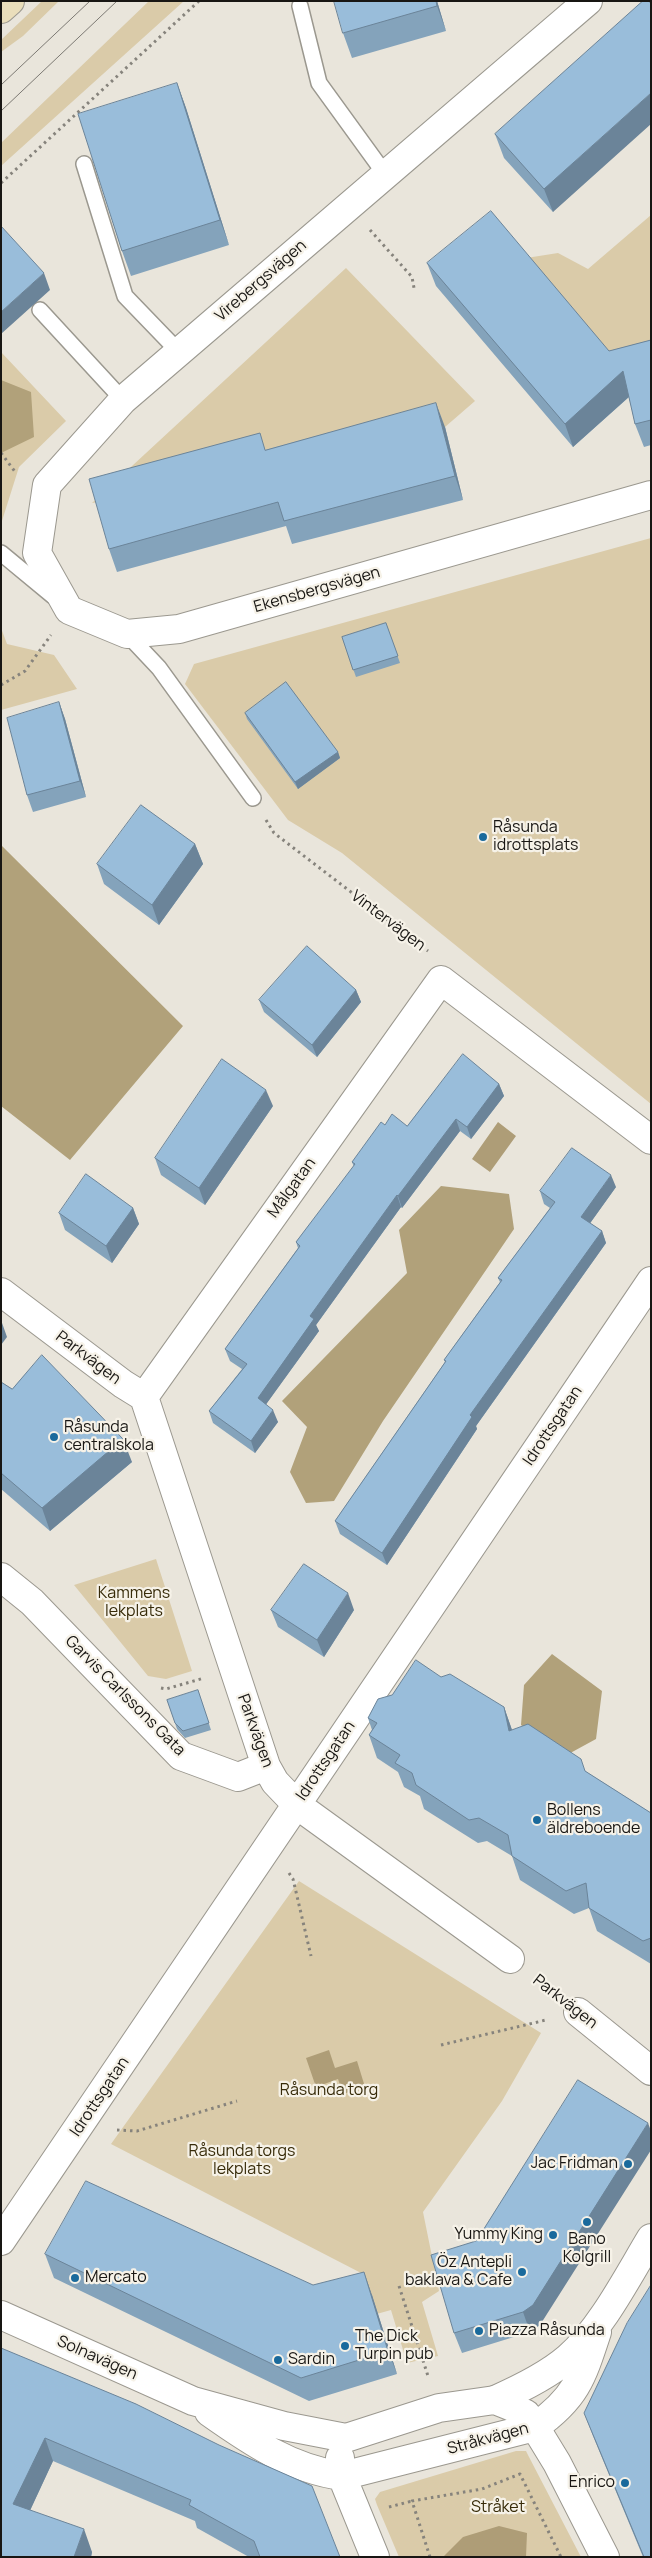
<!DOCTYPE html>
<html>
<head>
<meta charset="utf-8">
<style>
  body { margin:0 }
  #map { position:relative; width:652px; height:2558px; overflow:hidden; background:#e9e5db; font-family:Manrope,sans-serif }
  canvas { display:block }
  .frame { position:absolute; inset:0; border:2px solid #181613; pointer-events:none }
</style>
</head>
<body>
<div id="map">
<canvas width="652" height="2558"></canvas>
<div class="frame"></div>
</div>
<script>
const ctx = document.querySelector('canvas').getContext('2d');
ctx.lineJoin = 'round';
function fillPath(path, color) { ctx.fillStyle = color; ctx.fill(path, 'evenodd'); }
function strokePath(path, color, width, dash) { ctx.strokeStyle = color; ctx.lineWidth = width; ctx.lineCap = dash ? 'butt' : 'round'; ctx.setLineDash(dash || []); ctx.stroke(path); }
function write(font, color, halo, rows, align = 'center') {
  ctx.font = font + ' Manrope,sans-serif'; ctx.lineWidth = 4.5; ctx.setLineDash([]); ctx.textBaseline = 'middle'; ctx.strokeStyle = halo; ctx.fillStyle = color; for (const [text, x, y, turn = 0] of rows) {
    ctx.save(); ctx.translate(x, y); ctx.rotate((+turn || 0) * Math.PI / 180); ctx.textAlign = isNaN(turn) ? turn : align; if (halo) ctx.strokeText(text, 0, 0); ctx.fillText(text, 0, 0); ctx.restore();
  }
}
fillPath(new Path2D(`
  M 42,1 L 59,1 L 23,36 L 1,52 L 1,40 Z
  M 149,1 L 184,1 L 1,166 L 1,143 Z
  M 651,215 L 651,366 L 618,375 L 520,259 L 558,253 L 588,269 Z
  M 346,268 L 475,401 L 445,427 L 274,473 L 92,503 Z
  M 1,352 L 66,421 L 19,467 L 1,524 Z
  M 651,538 L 651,1104 L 342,853 L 288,820 L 185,684 L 194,664 Z
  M 1,628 L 7,644 L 54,655 L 77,689 L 1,710 Z
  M 156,1559 L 192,1671 L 166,1679 L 148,1676 L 74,1585 Z
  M 299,1881 L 541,2033 L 502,2101 L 423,2212 L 439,2291 L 422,2302 L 438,2356 L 407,2363 L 391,2310 L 373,2315 L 363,2274 L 111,2144 Z
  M 516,2451 L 526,2451 L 529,2457 L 581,2557 L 399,2557 L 377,2505 L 375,2499 L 380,2492 Z`), '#dacba9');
fillPath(new Path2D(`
  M 1,380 L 31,392 L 34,437 L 1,453 Z
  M 1,842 L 2,846 L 183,1026 L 70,1160 L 1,1106 Z
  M 441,1186 L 509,1194 L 514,1229 L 383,1421 L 334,1501 L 306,1503 L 290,1472 L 307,1427 L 282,1401 L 407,1273 L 399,1230 Z
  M 552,1654 L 602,1691 L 596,1739 L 563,1757 L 521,1725 L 524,1685 Z`), '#b1a17a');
fillPath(new Path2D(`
  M 498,1122 L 516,1136 L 490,1172 L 472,1159 Z
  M 329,2050 L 335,2068 L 357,2061 L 365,2087 L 343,2094 L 338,2079 L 316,2087 L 306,2058 Z
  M 499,2526 L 527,2533 L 526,2557 L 444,2556 L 463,2537 Z`), '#ae9d77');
const service = new Path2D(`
  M 300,6 L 319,83 L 385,174
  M 84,164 L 125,296 L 179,352
  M 40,310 L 123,400
  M 1,553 L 53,596
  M 127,634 L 159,668 L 253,798`);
const minor = new Path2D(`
  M 588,1 L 123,400 L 47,485 L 37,553 L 69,610 L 127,634 L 179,629 L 651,495
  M 1,1292 L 123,1384 L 144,1397 L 266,1766 L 275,1782 L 297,1805 L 510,1959
  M 144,1397 L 441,980 L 651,1140
  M 1,1577 L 32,1602 L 181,1756 L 238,1777 L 266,1766
  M 578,2012 L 651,2071
  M 1,2241 L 651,1281
  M 495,2400 C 520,2389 547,2376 568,2358 C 601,2329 628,2276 651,2238
  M 535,2427 C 576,2398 582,2378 597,2332`);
const tertiary = new Path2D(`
  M 1,2315 L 193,2401 L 284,2426 L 346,2438 L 439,2408 L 495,2400 L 510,2406 L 526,2414 L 535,2427 L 557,2463 L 605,2557
  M 209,2412 C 250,2441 291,2469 342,2476 L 535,2427
  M 340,2458 L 339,2469 L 375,2557`);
const secondary = new Path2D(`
  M 1,9 L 10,1`);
strokePath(service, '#9b988f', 18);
strokePath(minor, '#9b988f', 30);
strokePath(tertiary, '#9b988f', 30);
strokePath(secondary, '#9b988f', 30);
strokePath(new Path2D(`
  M 1,183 L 199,1
  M 370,230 L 412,277 L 414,288
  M 1,453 L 16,473
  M 1,685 L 25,671 L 51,635
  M 266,820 L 274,833 L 428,951
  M 161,1688 L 166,1689 L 204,1678
  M 289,1873 L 293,1879 L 311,1956
  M 535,1979 L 552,1992
  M 441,2045 L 546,2020
  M 117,2130 L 137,2131 L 237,2101
  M 399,2286 L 428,2376
  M 389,2507 L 412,2501
  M 430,2557 L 412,2501 L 482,2489 L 520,2474 L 561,2557`), '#86837c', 3, [2.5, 4]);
strokePath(service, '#fff', 15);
strokePath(minor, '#fff', 28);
strokePath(tertiary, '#fff', 28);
strokePath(secondary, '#eadebb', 28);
strokePath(new Path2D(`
  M 1,85 L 90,1
  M 1,111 L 117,1`), '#7c7973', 1);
fillPath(new Path2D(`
  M 437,1 L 446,31 L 352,58 L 343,33 Z
  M 643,1 L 553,212 L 504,158 L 495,134 Z
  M 177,83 L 186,108 L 229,245 L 131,276 L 122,251 Z
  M 427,263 L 609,351 L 651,340 L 651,445 L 644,447 L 635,424 L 629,397 L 573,447 L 436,286 Z
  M 445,427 L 463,500 L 292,544 L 286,526 L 117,572 L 109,549 L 266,450 Z
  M 386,623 L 400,663 L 356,677 L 342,637 Z
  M 59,702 L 65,719 L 86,797 L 33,812 L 27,795 Z
  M 245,713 L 338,752 L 340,758 L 298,789 L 247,719 Z
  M 195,844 L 203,864 L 159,925 L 104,884 L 97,864 Z
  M 356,990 L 361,1002 L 317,1057 L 264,1012 L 259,1000 Z
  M 499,1084 L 504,1096 L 471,1139 L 460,1131 L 402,1208 L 401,1207 L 316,1325 L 319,1331 L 266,1404 L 278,1422 L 255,1453 L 213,1423 L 209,1411 L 242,1369 L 230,1361 L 225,1349 L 298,1248 L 296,1242 L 354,1167 L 352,1162 L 385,1125 L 407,1126 Z
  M 273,1106 L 205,1205 L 161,1175 L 155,1158 Z
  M 616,1187 L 590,1223 L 602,1231 L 606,1243 L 476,1426 L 477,1429 L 387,1565 L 340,1534 L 335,1521 L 445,1362 L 444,1360 L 500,1282 L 498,1278 L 550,1208 L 544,1204 L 540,1191 Z
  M 133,1208 L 139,1224 L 112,1263 L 65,1230 L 59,1213 Z
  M 1,1382 L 132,1462 L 50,1531 L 1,1489 Z
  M 271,1610 L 354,1610 L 324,1657 L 278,1627 Z
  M 441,1677 L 504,1707 L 512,1730 L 585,1771 L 651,1813 L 651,1964 L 597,1931 L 589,1908 L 574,1914 L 520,1880 L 512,1856 L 487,1841 L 478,1843 L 424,1809 L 420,1796 L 404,1787 L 398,1772 L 377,1758 L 369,1735 L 372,1730 L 368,1718 L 392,1695 Z
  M 198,1690 L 211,1730 L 185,1738 L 177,1729 L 167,1700 Z
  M 476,2241 L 540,2325 L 530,2332 L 462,2353 L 454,2333 Z
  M 45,2254 L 372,2295 L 397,2374 L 309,2401 L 54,2278 Z
  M 1,2348 L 340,2557 L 249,2557 L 197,2528 L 195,2521 L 53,2461 L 30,2510 L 92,2552 L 91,2557 L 1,2557 Z
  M 584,2413 L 651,2557 L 643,2557 L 593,2436 Z`), '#84a3bb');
fillPath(new Path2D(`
  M 436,1 L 437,1 L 446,31 L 437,6 Z
  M 177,83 L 186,108 L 229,245 L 220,220 Z
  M 651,93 L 651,124 L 553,212 L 544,189 Z
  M 44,273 L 50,290 L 1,334 L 1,312 Z
  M 623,371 L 631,395 L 573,447 L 565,424 Z
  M 436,403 L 445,427 L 463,500 L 455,476 Z
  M 59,702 L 65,719 L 86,797 L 80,781 Z
  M 338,752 L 340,758 L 298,789 L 295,782 Z
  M 195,844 L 203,864 L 159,925 L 152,905 Z
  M 356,990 L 361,1002 L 317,1057 L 312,1045 Z
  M 499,1084 L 504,1096 L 471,1139 L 467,1127 Z
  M 266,1090 L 273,1106 L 205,1205 L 199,1188 Z
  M 456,1119 L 460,1131 L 402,1208 L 398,1196 Z
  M 611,1175 L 616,1187 L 586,1229 L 581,1217 Z
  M 397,1195 L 401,1207 L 316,1325 L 319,1331 L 262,1410 L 258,1398 L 310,1316 Z
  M 133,1208 L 139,1224 L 112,1263 L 106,1246 Z
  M 602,1231 L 606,1243 L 476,1426 L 477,1429 L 387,1565 L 382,1553 L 470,1415 Z
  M 1,1320 L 7,1337 L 1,1345 Z
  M 273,1410 L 278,1422 L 255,1453 L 251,1441 Z
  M 123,1439 L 132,1462 L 50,1531 L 42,1508 Z
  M 348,1593 L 354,1610 L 324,1657 L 317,1640 Z
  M 504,1707 L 512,1730 L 509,1731 Z
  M 648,2123 L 651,2131 L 651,2150 L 540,2325 L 530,2332 L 523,2312 Z
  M 364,2272 L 372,2295 L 397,2374 L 388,2351 Z
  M 45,2438 L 53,2461 L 22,2528 L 13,2504 Z
  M 84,2529 L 92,2552 L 91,2557 L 74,2557 Z`), '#6b8499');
const building = new Path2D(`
  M 334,1 L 436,1 L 437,6 L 343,33 Z
  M 643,1 L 649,1 L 651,4 L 651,93 L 544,189 L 495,134 Z
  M 177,83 L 220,220 L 122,251 L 78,114 Z
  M 491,211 L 609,351 L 651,340 L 651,420 L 635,424 L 623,371 L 565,424 L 427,263 Z
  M 1,226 L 44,273 L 1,312 Z
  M 436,403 L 455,476 L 284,521 L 278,502 L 109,549 L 89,479 L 260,433 L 265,450 Z
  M 386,623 L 398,656 L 353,670 L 342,637 Z
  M 286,682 L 338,752 L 295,782 L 245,713 Z
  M 59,702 L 80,781 L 27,795 L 7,718 Z
  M 141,805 L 195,844 L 152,905 L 97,864 Z
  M 307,946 L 356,990 L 312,1045 L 259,1000 Z
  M 463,1054 L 499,1084 L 467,1127 L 456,1119 L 398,1196 L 397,1195 L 310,1316 L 314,1319 L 258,1398 L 273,1410 L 251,1441 L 209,1411 L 247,1364 L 225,1349 L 300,1246 L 296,1242 L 355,1164 L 352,1162 L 381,1122 L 385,1125 L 392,1114 L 407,1126 Z
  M 222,1059 L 266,1090 L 199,1188 L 155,1158 Z
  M 572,1148 L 611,1175 L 581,1217 L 602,1231 L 470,1415 L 472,1417 L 382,1553 L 335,1521 L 446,1361 L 444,1360 L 502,1280 L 498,1278 L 555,1202 L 540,1191 Z
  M 86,1174 L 133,1208 L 106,1246 L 59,1213 Z
  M 42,1355 L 123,1439 L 42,1508 L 1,1473 L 1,1382 L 12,1389 Z
  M 304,1564 L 348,1593 L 317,1640 L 271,1610 Z
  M 416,1660 L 441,1677 L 450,1674 L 504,1707 L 509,1731 L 528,1724 L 581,1759 L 585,1771 L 651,1813 L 651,1938 L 643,1941 L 589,1908 L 586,1883 L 566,1891 L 512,1856 L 508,1835 L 479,1818 L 469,1820 L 416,1785 L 412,1773 L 395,1763 L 400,1755 L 369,1735 L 377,1723 L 368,1718 L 378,1699 L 392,1695 Z
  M 198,1690 L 209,1723 L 183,1731 L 175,1723 L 167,1700 Z
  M 578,2080 L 648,2123 L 533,2305 L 523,2312 L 454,2333 L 431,2255 L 476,2241 Z
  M 86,2181 L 313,2285 L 364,2272 L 388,2351 L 301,2378 L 45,2254 Z
  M 651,2285 L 651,2557 L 644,2557 L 584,2413 L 627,2323 Z
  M 1,2348 L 136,2404 L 219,2445 L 312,2486 L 340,2557 L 260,2557 L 254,2541 L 189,2505 L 191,2500 L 45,2438 L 13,2504 L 84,2529 L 74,2557 L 1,2557 Z`);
fillPath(building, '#99bdda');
strokePath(building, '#6b8499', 1);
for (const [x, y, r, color] of [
  [483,837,5,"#1a6a9c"],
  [54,1437,5,"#1a6a9c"],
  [537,1820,5,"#1a6a9c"],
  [628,2164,5,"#1a6a9c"],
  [587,2222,5,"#1a6a9c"],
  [553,2235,5,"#1a6a9c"],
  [522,2272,5,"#1a6a9c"],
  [75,2278,5,"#1a6a9c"],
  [479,2331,5,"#1a6a9c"],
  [345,2346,5,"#1a6a9c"],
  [278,2360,5,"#1a6a9c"],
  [625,2483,5,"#1a6a9c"]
]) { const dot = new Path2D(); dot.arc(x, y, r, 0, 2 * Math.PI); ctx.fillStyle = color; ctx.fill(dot); strokePath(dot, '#f6f2e8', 2); }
write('16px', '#181613', '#f6f2e8', [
  ["Virebergsvägen",261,281,-41],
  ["Ekensbergsvägen",317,590,-16],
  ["Vintervägen",388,921,37],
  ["Målgatan",292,1188,-54],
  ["Parkvägen",88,1358,37],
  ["Idrottsgatan",553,1426,-56],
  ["Garvis Carlssons Gata",125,1696,45],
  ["Parkvägen",255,1731,70],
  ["Idrottsgatan",326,1761,-56],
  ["Parkvägen",565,2002,38],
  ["Idrottsgatan",100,2097,-56],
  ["Solnavägen",97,2358,24],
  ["Stråkvägen",488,2439,-15]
]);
write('16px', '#181613', '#f6f2e8', [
  ["Råsunda",493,828],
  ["idrottsplats",493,846],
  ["Råsunda",64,1428],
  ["centralskola",64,1446],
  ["Bollens",547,1811],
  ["äldreboende",547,1829],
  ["Jac Fridman",618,2164,"right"],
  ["Yummy King",543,2235,"right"],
  ["Bano",587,2240,"center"],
  ["Kolgrill",587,2258,"center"],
  ["Öz Antepli",512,2263,"right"],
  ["baklava & Cafe",512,2281,"right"],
  ["Mercato",85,2278],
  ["Piazza Råsunda",489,2331],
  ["The Dick",355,2337],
  ["Turpin pub",355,2355],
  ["Sardin",288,2360],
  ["Enrico",615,2483,"right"]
], 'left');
write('16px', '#372b09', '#f6f2e8', [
  ["Kammens",134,1594],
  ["lekplats",134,1612],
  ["Råsunda torg",329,2091],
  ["Råsunda torgs",242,2152],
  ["lekplats",242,2170],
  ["Stråket",498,2508]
]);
</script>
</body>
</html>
